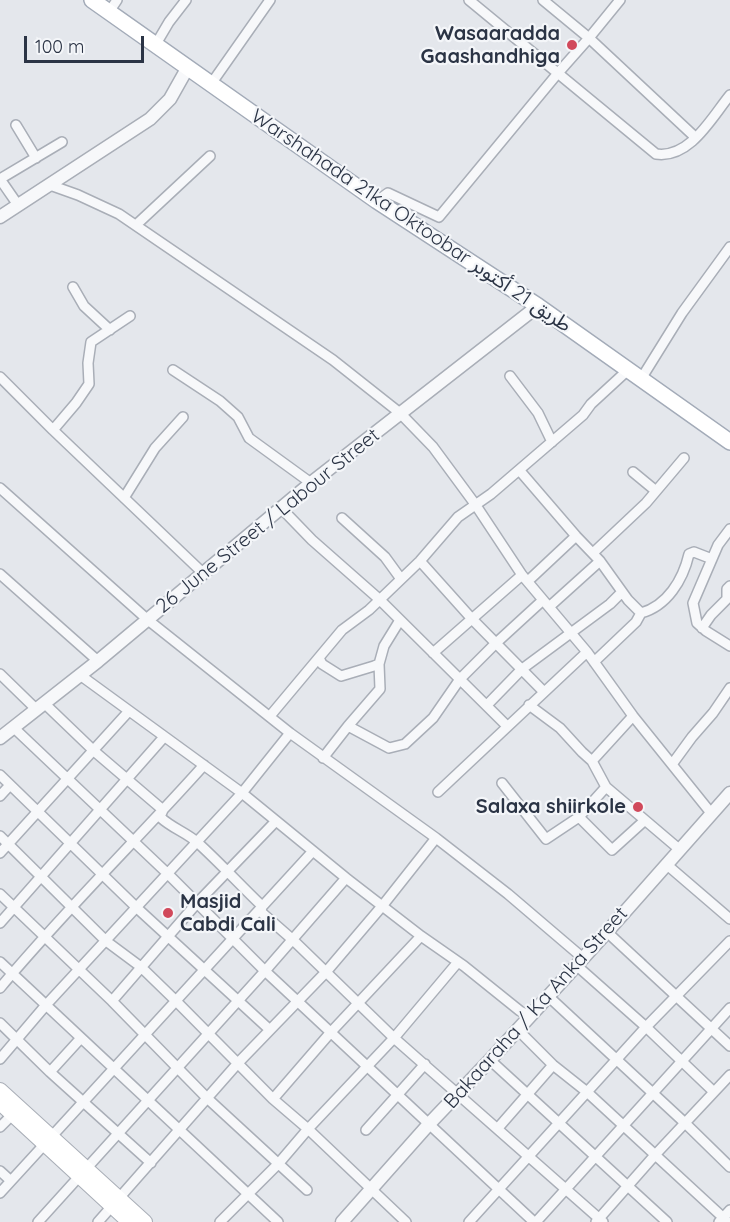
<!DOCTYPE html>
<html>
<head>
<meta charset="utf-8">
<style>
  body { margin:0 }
  #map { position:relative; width:730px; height:1222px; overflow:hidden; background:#e4e7ec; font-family:Quicksand,sans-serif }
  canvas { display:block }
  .scale { position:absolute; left:24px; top:36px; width:120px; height:27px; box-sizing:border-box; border:3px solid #2b3445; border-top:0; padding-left:8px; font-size:18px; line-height:21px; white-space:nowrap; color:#2b3445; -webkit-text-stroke:4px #f4f6f9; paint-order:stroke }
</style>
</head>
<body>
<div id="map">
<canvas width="730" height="1222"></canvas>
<div class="scale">100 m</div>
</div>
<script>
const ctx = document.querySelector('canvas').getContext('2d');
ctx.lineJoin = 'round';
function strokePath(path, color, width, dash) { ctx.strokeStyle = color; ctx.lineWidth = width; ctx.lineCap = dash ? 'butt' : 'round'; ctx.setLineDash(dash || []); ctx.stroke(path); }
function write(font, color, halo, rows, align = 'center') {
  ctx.font = font + ' Quicksand,"Noto Sans Arabic",sans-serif'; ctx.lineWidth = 4.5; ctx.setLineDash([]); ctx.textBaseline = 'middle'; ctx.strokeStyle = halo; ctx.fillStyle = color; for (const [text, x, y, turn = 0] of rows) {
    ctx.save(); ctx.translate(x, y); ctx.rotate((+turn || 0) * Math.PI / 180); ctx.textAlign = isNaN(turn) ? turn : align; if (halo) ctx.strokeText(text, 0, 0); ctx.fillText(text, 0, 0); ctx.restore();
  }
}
const minor = new Path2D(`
  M 469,0 L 656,154 C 690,159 712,117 730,95
  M 620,0 L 589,38 L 695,137
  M 109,12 L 117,0
  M 156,44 L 169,22 L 186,0
  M 211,84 L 270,0
  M 16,125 L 36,158
  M 0,179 L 62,142
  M 0,179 L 18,205
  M 50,185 L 78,195 L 119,214 L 333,360 L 400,413 L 433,447 L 475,504 L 522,575 L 587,652 L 633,716 L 711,813
  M 377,201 L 388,193 L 439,217 L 558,73 L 589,38 L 543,0
  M 136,225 L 210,156
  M 73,287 L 84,306 L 110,330
  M 173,370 L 220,401 L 238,417 L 249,438 L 311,483
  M 510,376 L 538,413 L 552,442
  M 0,377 L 53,430 L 204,574
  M 641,379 L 682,313 L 730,247
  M 53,430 L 76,403 L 89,384 L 88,363 L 91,342 L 130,316
  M 520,471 L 576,536 L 600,561 L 628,600 L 641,613
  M 633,472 L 656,491
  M 0,488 L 148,620 L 290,733 L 436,838 L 508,894 L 583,958
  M 124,498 L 155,448 L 183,417
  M 282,509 L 312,540 L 379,599 L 507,726
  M 342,518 L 385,557 L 401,579
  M 730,529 L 718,545 L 693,603 L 697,623 L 706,631 L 730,646
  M 593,553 L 646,503 L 684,458
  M 420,561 L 472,619 L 544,692
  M 0,574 L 98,661
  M 528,581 L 576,536
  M 549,607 L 600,561
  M 702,628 L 711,615 L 727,599 L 727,589 L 730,586
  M 433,653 L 522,575
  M 319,658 L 322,664 L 341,676 L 374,666 L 379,664 L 384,646 L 400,620
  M 594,662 L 636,622 L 641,613 C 667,606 683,580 689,554 L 694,552 L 712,559
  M 0,674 L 36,709
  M 80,675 L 242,793 L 346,878 L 421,936 L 464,966 L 520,1011 L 526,1014 L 534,1010
  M 44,703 L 94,751 L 163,810 L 160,817 C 173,829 186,832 198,843 C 220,863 240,885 262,906 L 261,912 L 293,940 L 394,1038 L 603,1222
  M 487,705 L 522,669 L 610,604 L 622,592
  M 529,705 L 560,728 L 582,752 L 592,761 L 606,787 L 679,849
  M 270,716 L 342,630 L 369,610 L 420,561 L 458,517 L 491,494 L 583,415 L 591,404 L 629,369
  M 348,726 L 389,748 L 405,744 L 433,718 L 460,679 L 495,644 L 543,600
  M 13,727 L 168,874 L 265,971 L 534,1222
  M 323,758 L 348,726 L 380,689 L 379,664
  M 592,761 L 633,716
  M 673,763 L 692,737 L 713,713 L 730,688
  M 0,775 L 137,908 L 270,1030
  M 502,783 L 546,839 L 579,817 L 606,787
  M 438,792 L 587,652
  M 0,796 L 10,785
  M 579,817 L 612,850 L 644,821
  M 0,836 L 106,941 L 141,967 L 176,1001 L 273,1099 L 308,1129 L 406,1222
  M 0,853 L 129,711
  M 666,864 L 730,919
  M 0,894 L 112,1001 L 207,1098 L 307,1190
  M 0,923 L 164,737
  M 607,932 L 730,1046
  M 0,962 L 278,1222
  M 576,965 L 646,1027 L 714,1092
  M 0,988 C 65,910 137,840 204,765
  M 548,996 L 685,1123 L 730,1167
  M 112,1001 L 197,903 L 276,821
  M 0,1023 L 50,1072 L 151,1163
  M 517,1029 L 553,1065 L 587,1092 L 728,1222
  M 0,1059 L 46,1005 L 242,793 L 290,733
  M 490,1060 L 667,1222
  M 50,1072 L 81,1038
  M 273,1099 L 331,1032 L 421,936
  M 0,1127 L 12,1115
  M 498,1128 L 553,1065
  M 366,1130 L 425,1064
  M 0,1171 L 11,1181
  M 0,1193 L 313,851
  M 38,1222 L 265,971 L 346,878
  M 98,1222 L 238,1063 L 326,972 L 383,905 L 436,838
  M 220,1222 L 279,1163 L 308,1129 L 394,1038 L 458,962
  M 469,1222 L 646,1027 L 730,941
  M 536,1222 L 730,1008
  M 596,1222 L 655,1155 L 730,1075
  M 719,1222 L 730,1210`);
const tertiary = new Path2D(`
  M 0,217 L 150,119 L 170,99 L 188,67
  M 0,738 L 98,661 L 311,483 L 538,306
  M 342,1222 L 429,1124 L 490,1060 L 607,932 L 730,793`);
const secondary = new Path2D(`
  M 0,1090 L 145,1222
  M 0,1103 L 129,1222`);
const primary = new Path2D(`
  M 92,0 L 377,201 L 538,306 L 730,442`);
strokePath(minor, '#a9aeb7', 12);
strokePath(tertiary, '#a9aeb7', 15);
strokePath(secondary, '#a9aeb7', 16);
strokePath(primary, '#a3abb8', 18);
strokePath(minor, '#f7f8fa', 9);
strokePath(tertiary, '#f7f8fa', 12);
strokePath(secondary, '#fff', 14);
strokePath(primary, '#fff', 15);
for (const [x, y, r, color] of [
  [572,45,6,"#d1495b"],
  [638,807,6,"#d1495b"],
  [168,913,6,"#d1495b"]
]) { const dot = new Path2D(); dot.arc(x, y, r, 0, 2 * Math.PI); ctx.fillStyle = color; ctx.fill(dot); strokePath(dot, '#f4f6f9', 2); }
write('bold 20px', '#2b3445', '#f4f6f9', [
  ["Wasaaradda",560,34],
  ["Gaashandhiga",560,57],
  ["Salaxa shiirkole",626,807],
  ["Masjid",180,902,"left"],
  ["Cabdi Cali",180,925,"left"]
], 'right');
write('20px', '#2b3445', '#f4f6f9', [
  ["Warshahada 21ka Oktoobar طريق 21 أكتوبر",411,221,34],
  ["26 June Street / Labour Street",268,521,-39],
  ["Bakaaraha / Ka Anka Street",536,1008,-48]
]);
</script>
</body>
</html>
